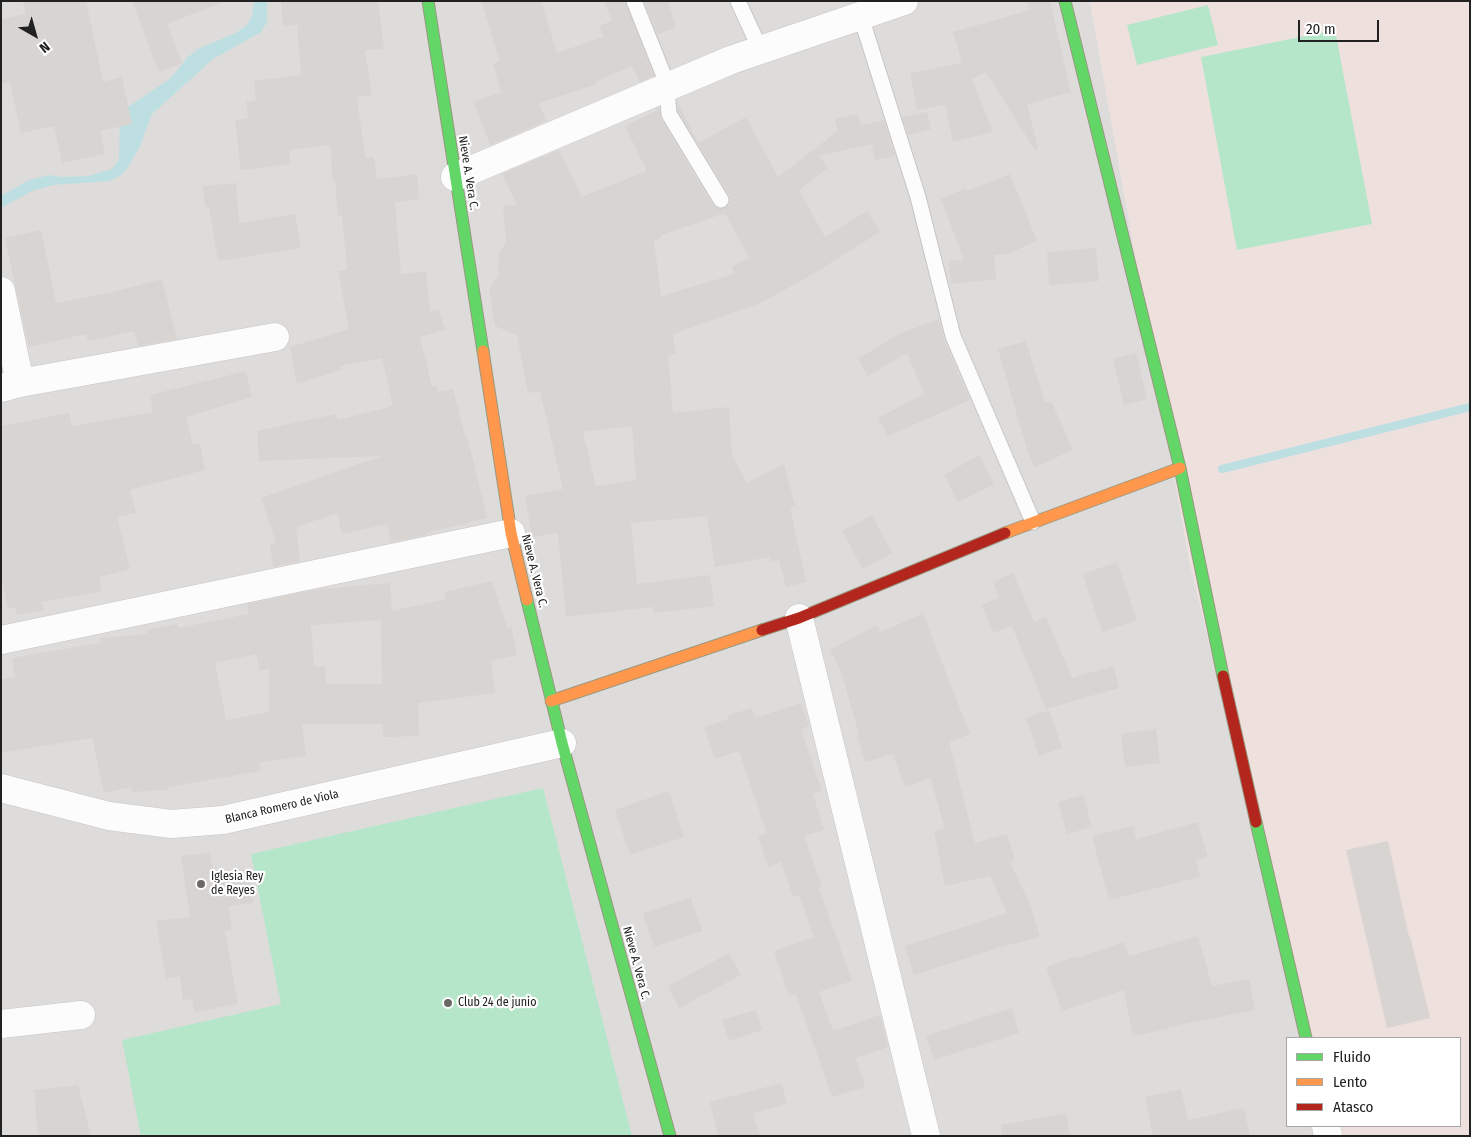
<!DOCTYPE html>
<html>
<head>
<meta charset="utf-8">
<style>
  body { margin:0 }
  #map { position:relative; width:1471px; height:1137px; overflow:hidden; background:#efece9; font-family:"Fira Sans Condensed",sans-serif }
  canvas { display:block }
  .frame { position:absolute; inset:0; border:2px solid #212121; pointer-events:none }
  .legend { position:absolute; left:1286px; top:1037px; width:175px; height:90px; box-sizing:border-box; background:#fff; border:1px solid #a6a6a6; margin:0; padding:6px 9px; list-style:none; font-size:15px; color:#212121 }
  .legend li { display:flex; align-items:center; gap:10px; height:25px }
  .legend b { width:25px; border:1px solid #a6a6a6 }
  .north { position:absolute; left:10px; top:10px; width:50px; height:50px; -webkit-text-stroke:4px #fff; paint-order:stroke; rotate:142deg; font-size:14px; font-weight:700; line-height:20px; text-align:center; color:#212121 }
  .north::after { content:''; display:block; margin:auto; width:18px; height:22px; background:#212121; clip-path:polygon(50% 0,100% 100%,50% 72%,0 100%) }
  .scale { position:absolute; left:1298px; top:20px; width:81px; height:22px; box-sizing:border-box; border:2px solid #212121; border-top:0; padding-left:6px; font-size:15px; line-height:18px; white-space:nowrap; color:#212121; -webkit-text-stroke:4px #fff; paint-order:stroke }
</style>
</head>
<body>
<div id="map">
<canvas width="1471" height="1137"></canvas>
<div class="frame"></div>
<ul class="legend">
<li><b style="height:6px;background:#63d668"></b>Fluido</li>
<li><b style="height:6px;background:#ff974d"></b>Lento</li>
<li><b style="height:6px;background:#b3261e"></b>Atasco</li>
</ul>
<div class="north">N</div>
<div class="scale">20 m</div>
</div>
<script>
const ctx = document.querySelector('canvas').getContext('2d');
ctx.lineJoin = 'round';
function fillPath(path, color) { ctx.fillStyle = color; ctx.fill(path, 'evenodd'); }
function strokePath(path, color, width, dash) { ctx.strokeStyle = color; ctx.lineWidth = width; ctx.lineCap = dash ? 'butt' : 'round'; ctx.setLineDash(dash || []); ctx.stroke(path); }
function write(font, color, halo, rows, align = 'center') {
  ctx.font = font + ' "Fira Sans Condensed",sans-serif'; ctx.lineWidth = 4.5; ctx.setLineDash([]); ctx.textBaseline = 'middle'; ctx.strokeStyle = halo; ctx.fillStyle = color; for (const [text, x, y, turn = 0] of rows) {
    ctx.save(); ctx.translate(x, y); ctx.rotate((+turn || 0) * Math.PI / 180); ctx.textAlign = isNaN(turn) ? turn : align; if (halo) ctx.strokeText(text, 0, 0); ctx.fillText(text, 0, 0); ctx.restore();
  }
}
fillPath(new Path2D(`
  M 1,1 L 1090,1 L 1189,559 L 1304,1038 L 1287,1038 L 1287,1126 L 1319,1126 L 1321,1136 L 1,1136 Z`), '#dedcdb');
fillPath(new Path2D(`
  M 1090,1 L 1470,1 L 1470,1136 L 1321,1136 L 1319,1126 L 1460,1126 L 1460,1038 L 1304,1038 L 1189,559 Z`), '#ede0dd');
fillPath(new Path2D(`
  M 1208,5 L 1218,45 L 1137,65 L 1127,25 Z
  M 1335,30 L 1372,224 L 1237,250 L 1201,57 Z
  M 543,788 L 632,1136 L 141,1136 L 122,1040 L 281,1004 L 251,854 Z`), '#b5e6ca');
fillPath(new Path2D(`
  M 254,1 L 267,1 L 267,22 L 261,32 L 213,59 L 152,114 L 140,146 L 129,166 L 121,175 L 109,181 L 53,185 L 32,191 L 1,208 L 1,196 L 29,180 L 49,175 L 62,177 L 88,176 L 112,169 L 119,160 L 120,115 L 125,109 L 171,78 L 187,58 L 198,49 L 236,33 L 247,25 L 252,15 Z`), '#bddfe2');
strokePath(new Path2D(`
  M 1222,469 L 1470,407`), '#bddfe2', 8);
fillPath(new Path2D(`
  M 23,1 L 86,1 L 103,82 L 122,77 L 132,124 L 100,131 L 105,154 L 62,163 L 54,126 L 21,133 L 10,82 L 1,84 L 1,19 L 26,14 Z
  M 132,1 L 221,1 L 221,3 L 167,24 L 182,63 L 159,72 Z
  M 281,1 L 378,1 L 384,48 L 365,51 L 372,95 L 357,97 L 365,158 L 374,157 L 377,179 L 417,174 L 419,199 L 395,202 L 401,274 L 426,271 L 430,312 L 439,309 L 445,330 L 420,337 L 432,387 L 437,386 L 438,392 L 453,389 L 465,436 L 467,436 L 487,518 L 427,533 L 427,535 L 391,542 L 387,524 L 342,534 L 337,513 L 296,527 L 300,561 L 273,567 L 270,544 L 276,543 L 261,498 L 382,456 L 259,461 L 257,431 L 336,414 L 338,420 L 393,406 L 382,358 L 340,366 L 341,370 L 297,384 L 290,347 L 349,329 L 338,271 L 347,270 L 342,215 L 338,216 L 335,180 L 333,181 L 330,145 L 289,150 L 291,164 L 241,170 L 235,120 L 248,118 L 246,102 L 256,100 L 254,81 L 301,75 L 297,24 L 283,26 Z
  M 481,1 L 541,1 L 557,53 L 603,37 L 599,26 L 612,21 L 604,1 L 625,1 L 654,76 L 640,82 L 632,66 L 596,81 L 597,84 L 539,103 L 546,121 L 490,145 L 474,102 L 501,92 L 493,64 L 500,61 Z
  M 644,1 L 668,1 L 676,28 L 657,34 Z
  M 1027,1 L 1050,1 L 1071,92 L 1027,104 L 1038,149 L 1035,150 L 986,72 L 972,79 L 993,132 L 953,142 L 945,105 L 917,110 L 910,73 L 962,63 L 953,32 L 1030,10 Z
  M 678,103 L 698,143 L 746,117 L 778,177 L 838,131 L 835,119 L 858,114 L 861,125 L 884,120 L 895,156 L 875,160 L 872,144 L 819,156 L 828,168 L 799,190 L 825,237 L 867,211 L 880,232 L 808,277 L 753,307 L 752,306 L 673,334 L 676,354 L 668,356 L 673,413 L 729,407 L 732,455 L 747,483 L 784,464 L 795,506 L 790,507 L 806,582 L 786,587 L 779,560 L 771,562 L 770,557 L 715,567 L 707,516 L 631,523 L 637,584 L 710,575 L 714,606 L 654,613 L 653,607 L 566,617 L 558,533 L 532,537 L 525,496 L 563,489 L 540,391 L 528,393 L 517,335 L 495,326 L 489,289 L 498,276 L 499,253 L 506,243 L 503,206 L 517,205 L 502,174 L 559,150 L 582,197 L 647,171 L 625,126 L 656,111 L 655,109 L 659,107 L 661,119 L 713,205 L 717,208 L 725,208 L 729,204 L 729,195 L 678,111 ZM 725,213 L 749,258 L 731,267 L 735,274 L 661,296 L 654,241 L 662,237 L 662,235 ZM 632,426 L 636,480 L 596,486 L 583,432 Z
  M 927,112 L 931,129 L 908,135 L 902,117 Z
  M 1010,174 L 1037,241 L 1007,254 L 994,255 L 996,279 L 951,284 L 949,261 L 964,260 L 941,199 L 966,188 L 967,191 Z
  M 236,183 L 239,223 L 295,214 L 301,248 L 218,261 L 209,207 L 205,207 L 203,186 Z
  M 41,230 L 56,303 L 108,293 L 162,279 L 177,339 L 138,346 L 134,331 L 88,341 L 86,334 L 29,347 L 5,238 Z
  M 1096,248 L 1099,281 L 1049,285 L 1047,252 Z
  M 939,319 L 944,340 L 970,400 L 888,436 L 878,418 L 924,394 L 907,353 L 868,376 L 858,359 L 899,334 Z
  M 1026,341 L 1045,403 L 1051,401 L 1073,450 L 1035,467 L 1028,453 L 998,349 Z
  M 1136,353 L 1147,399 L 1124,405 L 1113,359 Z
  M 246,371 L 252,397 L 186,417 L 193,445 L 200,443 L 205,470 L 130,490 L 136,513 L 117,517 L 130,569 L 99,577 L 102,591 L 42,602 L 44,610 L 17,615 L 15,607 L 8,609 L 1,575 L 1,426 L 69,413 L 72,426 L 153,412 L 150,395 Z
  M 979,455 L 994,484 L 958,502 L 944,475 Z
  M 872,515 L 892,553 L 863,569 L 842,531 Z
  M 1117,562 L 1137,620 L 1102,632 L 1083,574 Z
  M 1013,573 L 1034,622 L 1046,617 L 1072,678 L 1113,666 L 1119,688 L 1046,709 L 1012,626 L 993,633 L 982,605 L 999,598 L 993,582 Z
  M 492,581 L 507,628 L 511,627 L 517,655 L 491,661 L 495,693 L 418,703 L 419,736 L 383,737 L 383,724 L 302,724 L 306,756 L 260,762 L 261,771 L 168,787 L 168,790 L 132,792 L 131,787 L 104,793 L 92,738 L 1,753 L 1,679 L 15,677 L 12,658 L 100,643 L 100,638 L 147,634 L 146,630 L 177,624 L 178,628 L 249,614 L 247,604 L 319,589 L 390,583 L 392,611 L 446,599 L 444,592 ZM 381,620 L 382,684 L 326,684 L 325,666 L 314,666 L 311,625 ZM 256,654 L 260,671 L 269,669 L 269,712 L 226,720 L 215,663 Z
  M 923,614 L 970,734 L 949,742 L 975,843 L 1007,834 L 1015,860 L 1010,862 L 1032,909 L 1040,937 L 1001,947 L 914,975 L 905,946 L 1007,913 L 990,876 L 945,886 L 934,831 L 944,828 L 931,778 L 905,787 L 893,754 L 865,762 L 857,735 L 859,734 L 841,671 L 830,650 L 877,625 L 880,632 Z
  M 801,703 L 809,726 L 801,729 L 822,791 L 813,794 L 824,830 L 804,836 L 822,887 L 819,888 L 852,981 L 819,992 L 833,1031 L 880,1015 L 888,1047 L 856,1058 L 865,1087 L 832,1097 L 796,994 L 789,996 L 774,951 L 814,937 L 799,895 L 793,897 L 781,862 L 768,867 L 758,836 L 767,833 L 739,751 L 715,759 L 704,727 L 728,719 L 727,716 L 752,708 L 755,718 Z
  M 1049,710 L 1062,748 L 1039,756 L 1026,718 Z
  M 1156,729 L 1160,763 L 1125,767 L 1121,734 Z
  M 669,791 L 684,837 L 630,855 L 615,810 Z
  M 1083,795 L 1092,827 L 1067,834 L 1058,802 Z
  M 1198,822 L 1208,857 L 1196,860 L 1200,877 L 1109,900 L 1092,836 L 1133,826 L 1136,839 Z
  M 1388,841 L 1409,937 L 1410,936 L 1430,1018 L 1387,1028 L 1346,850 Z
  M 210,853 L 214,873 L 248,869 L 253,903 L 228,906 L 232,930 L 225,931 L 238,1004 L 194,1012 L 192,999 L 183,1000 L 180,976 L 166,979 L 156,921 L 190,917 L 181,856 Z
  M 691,897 L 702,931 L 654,947 L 643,913 Z
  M 1198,936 L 1212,986 L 1249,979 L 1255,1010 L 1168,1027 L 1168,1029 L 1133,1036 L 1124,990 L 1062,1011 L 1046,967 L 1077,956 L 1077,958 L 1124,942 L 1129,956 Z
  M 729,953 L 741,975 L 679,1008 L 668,986 Z
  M 1012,1008 L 1019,1033 L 934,1060 L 926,1036 Z
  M 756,1010 L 762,1030 L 729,1041 L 722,1020 Z
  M 782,1083 L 787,1104 L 753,1113 L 760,1136 L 718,1136 L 710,1102 Z
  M 78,1085 L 91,1136 L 38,1136 L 34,1090 Z
  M 1181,1089 L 1188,1120 L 1244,1108 L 1250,1136 L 1153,1136 L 1145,1097 Z
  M 1066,1113 L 1070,1136 L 1002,1136 L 1001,1125 Z`), '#d7d4d2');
const lane = new Path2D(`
  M 634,1 L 664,76 L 667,88 L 669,114 L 721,200
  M 738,1 L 761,51
  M 861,17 L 918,197 L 953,336 L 1033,522`);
const street = new Path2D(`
  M 455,177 L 731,60 L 904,1
  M 1,291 L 20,383
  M 1,388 L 20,383 L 275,337
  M 799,618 L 926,1136
  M 1,640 L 511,533
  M 1,788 L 109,816 L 171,824 L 223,820 L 562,743
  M 1,1024 L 81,1015
  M 1326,1126 L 1328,1136`);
const fast = new Path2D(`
  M 428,1 L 483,351
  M 1065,1 L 1180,468 L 1223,676
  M 527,600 L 562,743 L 670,1136
  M 1256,822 L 1306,1038`);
const slow = new Path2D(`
  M 483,351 L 511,533 L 527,600
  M 1005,533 L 1180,468
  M 551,701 L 762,630`);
const jam = new Path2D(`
  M 762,630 L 799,618 L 1005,533
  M 1223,676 L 1256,822`);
strokePath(lane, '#c6c5c4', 17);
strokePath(street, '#c6c5c4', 29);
strokePath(fast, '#9a9880', 13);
strokePath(slow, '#9a9880', 13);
strokePath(jam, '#9a9880', 13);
strokePath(lane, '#fdfcfc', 15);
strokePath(street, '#fdfcfc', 28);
strokePath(fast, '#63d668', 11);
strokePath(slow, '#ff974d', 11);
strokePath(jam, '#b3261e', 11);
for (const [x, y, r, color] of [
  [201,884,5,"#696867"],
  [448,1003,5,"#696867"]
]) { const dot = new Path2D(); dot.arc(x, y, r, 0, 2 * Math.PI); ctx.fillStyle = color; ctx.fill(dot); strokePath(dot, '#fff', 2); }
write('12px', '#212121', '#fff', [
  ["Nieve A. Vera C.",468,173,81],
  ["Nieve A. Vera C.",534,571,76],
  ["Blanca Romero de Viola",282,807,-13],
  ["Nieve A. Vera C.",636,963,75]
]);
write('12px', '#212121', '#fff', [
  ["Iglesia Rey",211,877],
  ["de Reyes",211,891],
  ["Club 24 de junio",458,1003]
], 'left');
</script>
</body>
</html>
